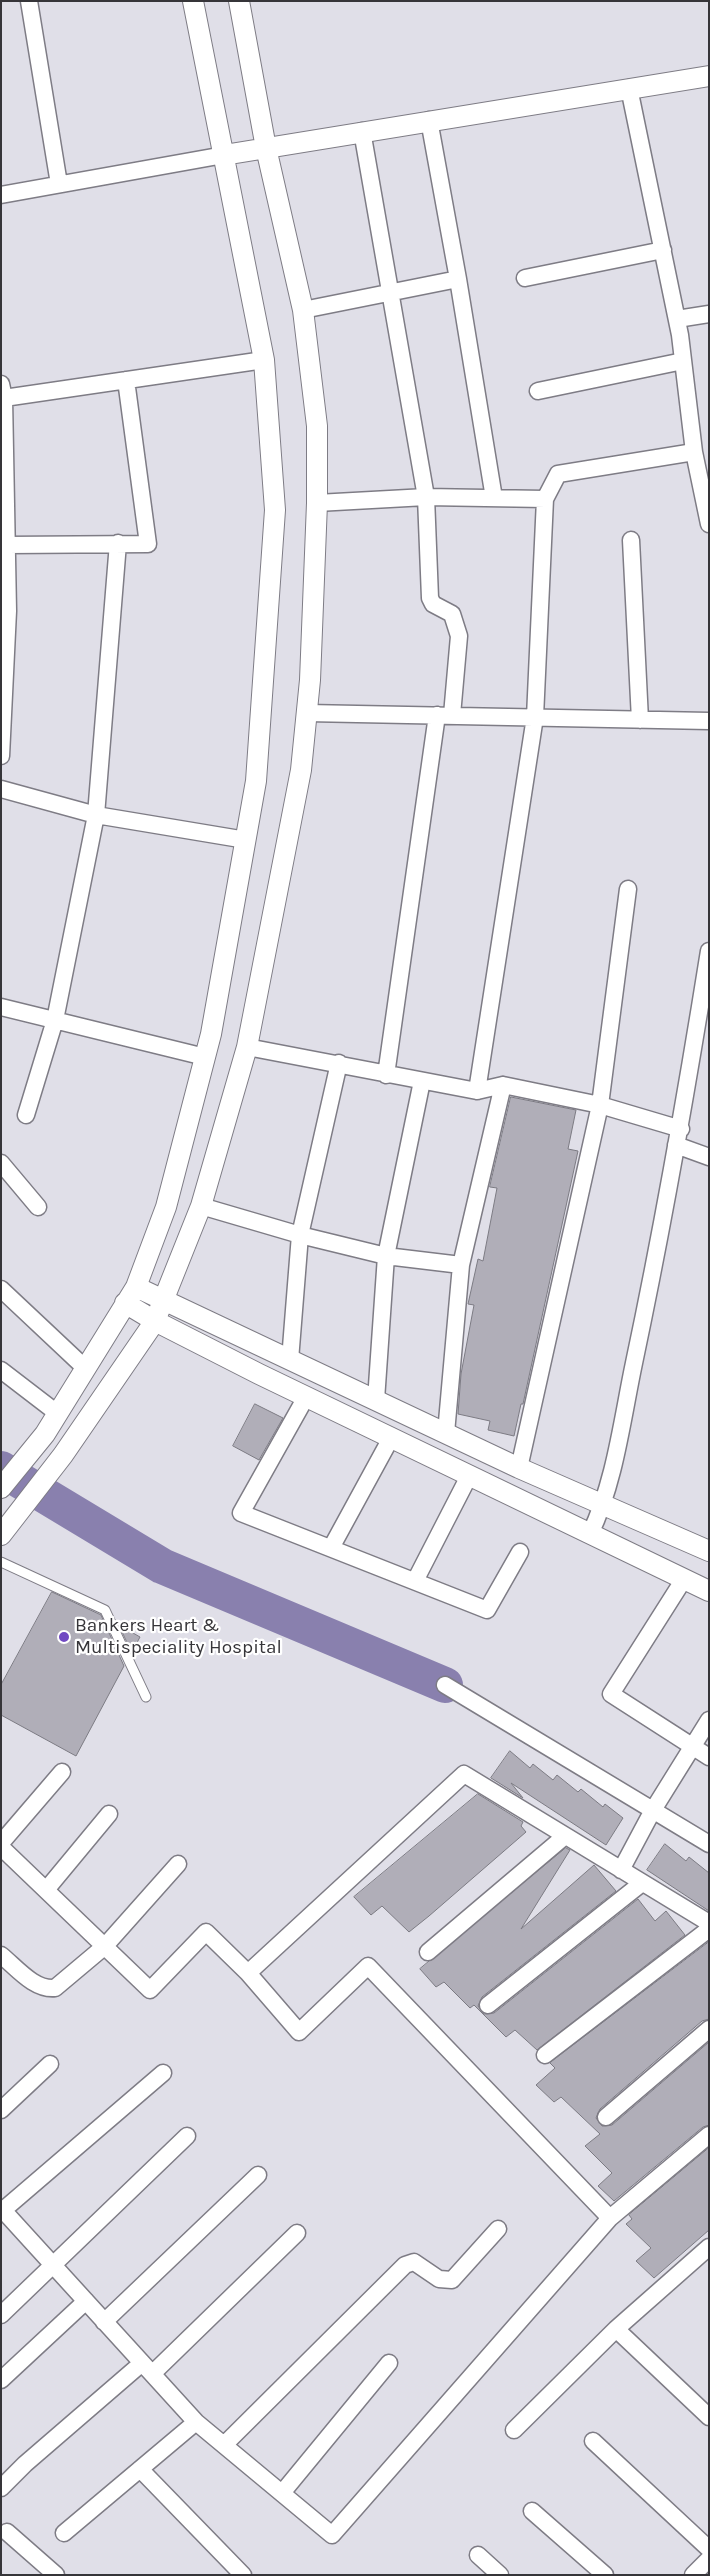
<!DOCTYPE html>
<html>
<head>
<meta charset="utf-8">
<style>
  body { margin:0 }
  #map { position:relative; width:710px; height:2576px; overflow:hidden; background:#e0dfe8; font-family:Karla,sans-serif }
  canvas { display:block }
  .frame { position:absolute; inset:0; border:2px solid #363539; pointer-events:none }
</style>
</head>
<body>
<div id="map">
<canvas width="710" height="2576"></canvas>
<div class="frame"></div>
</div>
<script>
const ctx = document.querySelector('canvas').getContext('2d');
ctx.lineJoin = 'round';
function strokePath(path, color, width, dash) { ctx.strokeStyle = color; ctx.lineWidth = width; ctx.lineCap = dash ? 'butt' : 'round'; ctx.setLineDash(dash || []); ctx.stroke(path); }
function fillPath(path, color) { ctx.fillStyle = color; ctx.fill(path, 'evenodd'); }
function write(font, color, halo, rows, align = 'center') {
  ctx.font = font + ' Karla,sans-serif'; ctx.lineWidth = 4.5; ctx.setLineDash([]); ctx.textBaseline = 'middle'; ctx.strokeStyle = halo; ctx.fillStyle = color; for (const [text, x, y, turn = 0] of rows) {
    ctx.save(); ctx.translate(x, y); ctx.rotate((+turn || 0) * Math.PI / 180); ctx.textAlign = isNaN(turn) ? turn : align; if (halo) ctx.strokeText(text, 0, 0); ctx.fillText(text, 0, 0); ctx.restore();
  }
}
strokePath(new Path2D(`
  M 1,1469 L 162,1566 L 445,1685`), '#8980ae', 36);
const building = new Path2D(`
  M 511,1097 L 576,1110 L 568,1149 L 578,1151 L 523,1404 L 521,1404 L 514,1436 L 488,1430 L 490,1421 L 458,1414 L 461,1374 L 474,1305 L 468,1304 L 478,1259 L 483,1261 L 497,1188 L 490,1187 Z
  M 255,1404 L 283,1418 L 259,1460 L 233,1446 Z
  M 52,1592 L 101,1615 L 124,1666 L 76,1756 L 1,1715 L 1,1685 Z
  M 119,1625 L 140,1637 L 132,1652 Z
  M 510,1751 L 530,1768 L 533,1764 L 553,1780 L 557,1775 L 578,1792 L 581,1789 L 603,1807 L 605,1804 L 623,1818 L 606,1845 L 511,1783 L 523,1798 L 491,1778 Z
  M 478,1794 L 523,1822 L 521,1826 L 526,1832 L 429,1916 L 409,1932 L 382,1906 L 371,1915 L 354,1897 Z
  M 665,1844 L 686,1861 L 689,1857 L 709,1873 L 709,1911 L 647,1870 Z
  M 566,1848 L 570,1850 L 521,1929 L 594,1865 L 616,1891 L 482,1997 L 478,2006 L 484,2014 L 494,2013 L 638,1899 L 655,1921 L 666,1911 L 685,1935 L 537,2050 L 515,2030 L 506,2037 L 474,2005 L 470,2008 L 444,1982 L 436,1987 L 420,1969 Z
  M 709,1942 L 709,2019 L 702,2021 L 600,2109 L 596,2118 L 602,2126 L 612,2125 L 709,2042 L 709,2125 L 703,2127 L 614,2201 L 598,2186 L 612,2173 L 585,2146 L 600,2134 L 561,2097 L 554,2102 L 536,2085 L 555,2068 L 550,2063 Z
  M 709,2148 L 709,2230 L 654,2278 L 636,2261 L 651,2248 L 626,2224 L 632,2219 L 629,2215 Z`);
fillPath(building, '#b0aeb8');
strokePath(building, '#7c7b83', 1);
const service = new Path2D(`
  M 1,1562 L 105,1610 L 146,1697`);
const minor = new Path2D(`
  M 29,1 L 59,184
  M 629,88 L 680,335 L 694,452 L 709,524
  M 429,120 L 458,279 L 494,498
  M 362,131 L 426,497 L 430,598 L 433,604 L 452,614 L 459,636 L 452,715
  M 1,195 L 224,155
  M 525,278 L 663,250
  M 303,310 L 458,279
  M 677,319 L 709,314
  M 1,384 L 4,398 L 8,611 L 1,756
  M 538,391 L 683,361
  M 4,398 L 264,360
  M 317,503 L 426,497 L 545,499
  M 631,540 L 640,720
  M 7,545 L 148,544 L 126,380
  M 307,713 L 709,721
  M 1,789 L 96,815 L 246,840
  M 1,1007 L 205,1057
  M 247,1047 L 477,1091 L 503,1085 L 600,1105 L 681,1129
  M 386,1075 L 437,715
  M 477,1091 L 535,717 L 545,499 L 558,474 L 694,452
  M 26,1115 L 55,1020 L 96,815 L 118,543
  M 676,1145 L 709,1157
  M 1,1163 L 38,1207
  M 201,1206 L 300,1235 L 386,1256 L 461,1265
  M 1,1289 L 84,1367
  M 290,1360 L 300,1235 L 339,1063
  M 1,1370 L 57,1413
  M 306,1397 L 241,1513 L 487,1610 L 520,1552
  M 376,1400 L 386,1256 L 422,1081
  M 446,1433 L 461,1265 L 503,1085
  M 519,1468 L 600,1105 L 628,889
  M 590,1534 C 615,1482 622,1420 634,1363 C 663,1226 687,1089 709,951
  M 331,1548 L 391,1438
  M 684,1579 L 611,1694 L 709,1757
  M 415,1581 L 469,1476
  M 445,1685 L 709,1844
  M 1,1843 L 62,1772
  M 1,1847 L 150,1990 L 206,1932 L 248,1973 L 464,1774 L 709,1923
  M 621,1870 L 653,1810 L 709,1720
  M 46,1890 L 109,1814
  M 428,1952 L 565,1836
  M 1,1955 C 17,1968 34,1990 55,1988 L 105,1946 L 178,1864
  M 248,1973 L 299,2032 L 368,1966 L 610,2218 L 709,2135
  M 488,2005 L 642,1883
  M 545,2055 L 709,1929
  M 1,2110 L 50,2064
  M 606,2117 L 709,2029
  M 1,2208 L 196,2422 L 332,2535 L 610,2218
  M 1,2212 L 163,2073
  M 1,2315 L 187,2136
  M 104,2322 L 258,2175
  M 616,2329 L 709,2417
  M 152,2374 L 297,2233
  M 1,2380 L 86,2301
  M 514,2430 L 616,2329 L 709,2247
  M 593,2441 L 709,2549
  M 225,2444 L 405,2265 L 414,2262 L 439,2279 L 452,2280 L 498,2229
  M 140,2469 L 243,2575
  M 1,2488 L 25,2464 L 142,2363
  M 282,2493 L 389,2363
  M 532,2511 L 605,2575
  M 7,2532 L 56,2575
  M 64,2533 L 196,2422
  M 478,2555 L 500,2575
  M 693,2575 L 709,2559`);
const tertiary = new Path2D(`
  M 224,155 L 709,76
  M 136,1287 L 519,1468 L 709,1551
  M 125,1303 L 155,1321 L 259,1374 L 709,1591
  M 1,1488 L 45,1434 L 136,1287 L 166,1207 L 211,1034 L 256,781 L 275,510 L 264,360 L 193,1
  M 1,1535 L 63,1455 L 155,1321 L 201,1206 L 247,1047 L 301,770 L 310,680 L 317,503 L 317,426 L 303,310 L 266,148 L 239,1`);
strokePath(service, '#7e7c85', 11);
strokePath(minor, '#7e7c85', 19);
strokePath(tertiary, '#7e7c85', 22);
strokePath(service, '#fff', 9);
strokePath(minor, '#fff', 16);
strokePath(tertiary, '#fff', 20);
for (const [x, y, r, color] of [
  [64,1637,6,"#7049c2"]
]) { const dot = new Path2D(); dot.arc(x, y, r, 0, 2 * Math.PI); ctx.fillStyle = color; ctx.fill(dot); strokePath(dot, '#fff', 2); }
write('19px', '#363539', '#fff', [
  ["Bankers Heart &",75,1626],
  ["Multispeciality Hospital",75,1648]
], 'left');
</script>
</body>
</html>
